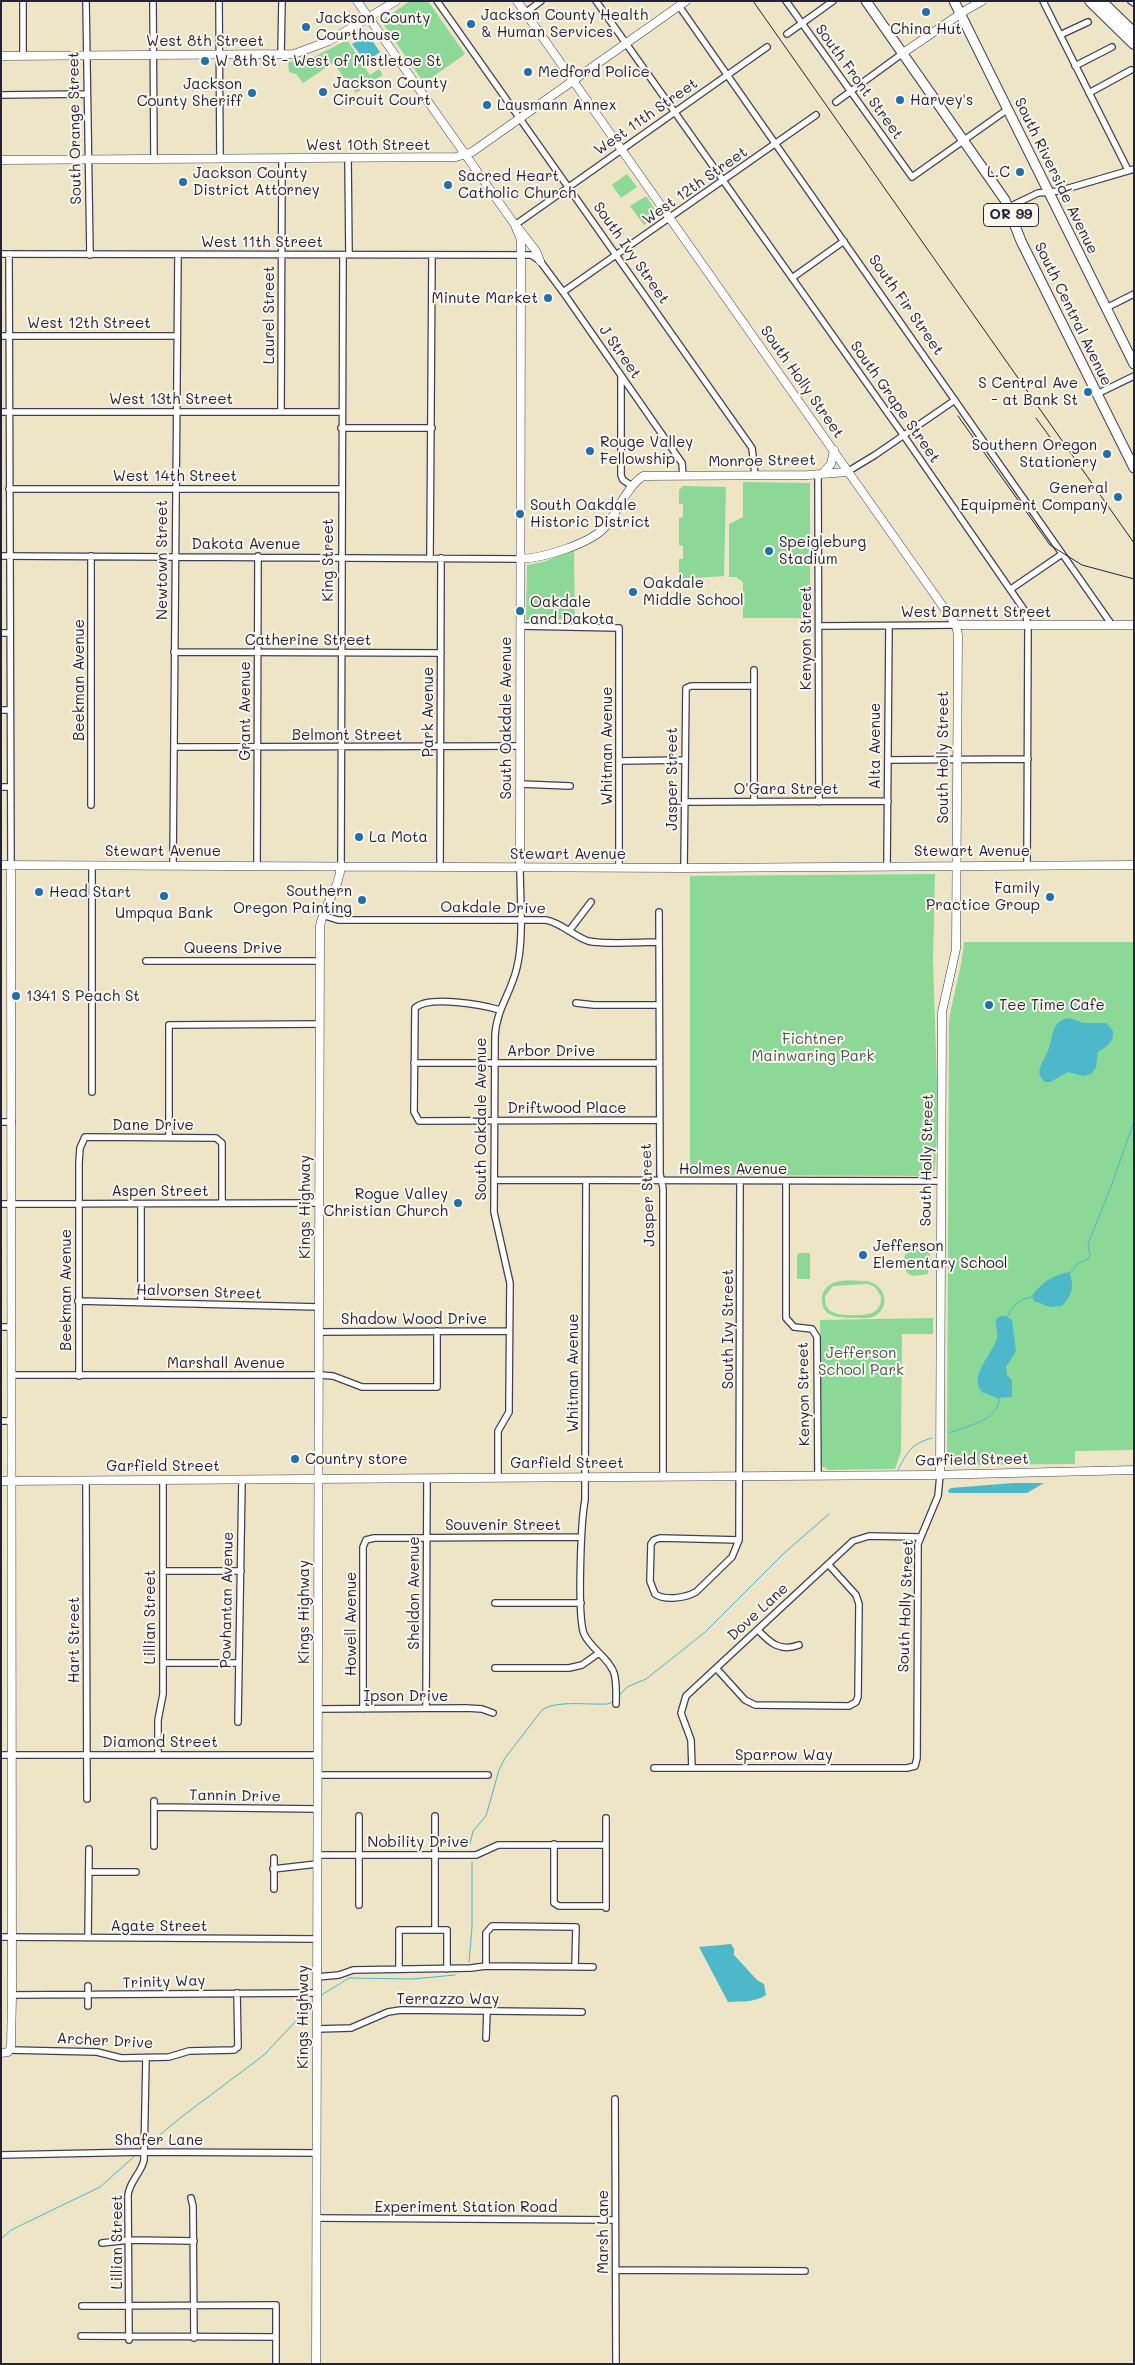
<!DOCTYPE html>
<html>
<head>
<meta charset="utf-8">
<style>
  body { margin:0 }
  #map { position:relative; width:1135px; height:2365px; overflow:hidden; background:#eee5c7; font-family:Mali,sans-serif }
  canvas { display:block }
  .frame { position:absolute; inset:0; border:2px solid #22223b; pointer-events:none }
</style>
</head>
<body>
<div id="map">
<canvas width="1135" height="2365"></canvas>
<div class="frame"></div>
</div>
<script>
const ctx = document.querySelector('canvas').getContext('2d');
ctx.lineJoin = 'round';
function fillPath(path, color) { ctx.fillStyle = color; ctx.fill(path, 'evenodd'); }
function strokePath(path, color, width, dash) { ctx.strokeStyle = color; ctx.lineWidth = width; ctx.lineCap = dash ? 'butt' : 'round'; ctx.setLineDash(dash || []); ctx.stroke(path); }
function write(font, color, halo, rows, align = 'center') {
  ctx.font = font + ' Mali,sans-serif'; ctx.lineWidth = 4; ctx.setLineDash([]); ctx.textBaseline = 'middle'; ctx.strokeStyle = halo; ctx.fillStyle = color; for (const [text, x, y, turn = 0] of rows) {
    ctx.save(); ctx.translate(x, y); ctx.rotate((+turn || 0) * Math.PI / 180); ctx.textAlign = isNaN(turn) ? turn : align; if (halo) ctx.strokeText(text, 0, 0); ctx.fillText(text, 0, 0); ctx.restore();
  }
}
fillPath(new Path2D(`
  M 410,1 L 428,1 L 465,54 L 424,83 L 381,21 Z
  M 347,40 L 370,75 L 379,69 L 383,75 L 356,93 L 333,63 L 303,83 L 296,74 L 289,72 L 288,62 L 312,58 Z
  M 627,174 L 637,187 L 621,198 L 612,185 Z
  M 646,196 L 659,215 L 644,225 L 630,206 Z
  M 743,482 L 810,483 L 810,618 L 743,618 L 743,582 L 736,577 L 729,577 L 729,524 L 743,517 Z
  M 683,486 L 726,487 L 724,576 L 679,579 L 679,559 L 683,559 L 683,546 L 679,545 L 679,518 L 683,517 L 683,504 L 679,504 L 679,490 Z
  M 574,550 L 575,619 L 526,620 L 527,565 L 543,562 Z
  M 935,874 L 933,961 L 938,1112 L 935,1169 L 933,1174 L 928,1176 L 690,1175 L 690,876 Z
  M 964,942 L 1134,942 L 1134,1450 L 1075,1451 L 1075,1464 L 955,1465 L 947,1461 L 949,1021 C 953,994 962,969 964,942 Z
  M 910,1248 L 926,1249 L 930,1253 L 928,1274 L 914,1276 L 908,1274 C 901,1264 902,1257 910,1248 Z
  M 799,1253 L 810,1253 L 810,1279 L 797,1279 L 797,1256 Z
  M 867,1281 C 884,1284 892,1306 875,1316 C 869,1319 862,1318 855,1318 C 839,1318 820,1318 822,1296 C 828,1276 851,1281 867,1281 ZM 868,1284 L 875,1287 L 881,1296 C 882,1315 867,1315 853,1315 C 838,1315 824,1314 825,1296 L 833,1286 Z
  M 933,1318 L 933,1334 L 902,1334 L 901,1452 L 895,1469 L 828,1470 L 822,1466 L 820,1320 Z`), '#8cd997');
fillPath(new Path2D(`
  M 368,35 L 380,52 L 366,62 L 352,44 Z
  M 1069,1018 L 1084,1023 L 1106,1023 L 1113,1031 C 1114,1043 1107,1046 1098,1052 L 1096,1067 L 1091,1074 L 1083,1076 L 1068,1072 L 1050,1082 L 1045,1082 C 1033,1073 1043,1063 1047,1053 C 1054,1039 1049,1021 1069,1018 Z
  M 1069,1272 C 1075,1285 1072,1296 1062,1306 L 1050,1307 L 1034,1301 L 1032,1296 C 1042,1282 1052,1276 1069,1272 Z
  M 1001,1316 L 1005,1316 L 1012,1320 L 1016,1351 L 1006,1367 L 1007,1375 L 1012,1380 L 1012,1397 L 997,1398 L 982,1392 C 968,1376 993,1353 997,1338 C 998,1331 995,1325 996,1319 Z
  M 1013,1483 L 1044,1483 L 1027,1493 L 949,1493 L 948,1490 L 951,1488 Z
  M 731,1944 L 734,1949 L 734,1955 L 757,1980 L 764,1984 L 766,1995 C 754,2003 741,2001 728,2002 L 699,1947 Z`), '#4db8ca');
strokePath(new Path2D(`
  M 1069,1275 L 1077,1264 L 1088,1259 L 1090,1255 L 1088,1244 L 1112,1184 L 1134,1121
  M 1007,1317 C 1012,1306 1019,1299 1032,1297
  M 949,1433 C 965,1426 1001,1421 999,1397
  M 898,1470 C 907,1452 911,1444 932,1438
  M 618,1697 L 627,1687 L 646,1679 L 704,1633 L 783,1554 L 829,1514
  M 470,1844 L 473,1831 L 486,1816 L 499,1770 L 505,1758 L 542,1710 C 556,1700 589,1705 607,1704 L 613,1702
  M 469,1962 L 472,1927 L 472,1862
  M 320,1996 L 349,1978 L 412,1979 L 455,1975
  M 148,2145 L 180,2118 L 264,2055 L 312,2004
  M 1,2239 L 11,2230 L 100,2187 L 137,2154`), '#4db8ca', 1);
const street = new Path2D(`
  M 86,1 L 90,255
  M 153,1 L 154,159
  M 219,1 L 220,159
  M 437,1 L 752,448 L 755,475
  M 596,1 L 904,436 L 1025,611 L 1028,626 L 1027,865
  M 786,1 L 912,177 L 1008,109
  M 1043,1 L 1128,170
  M 1131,1 L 1134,3
  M 679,6 L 1112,625
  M 525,13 L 541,1
  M 787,34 L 833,1
  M 1060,35 L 1088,22
  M 281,54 L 282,1
  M 23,56 L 23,1
  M 1075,66 L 1112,47
  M 1089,93 L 1131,70
  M 1,95 L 87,94
  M 836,102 L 903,53
  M 348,159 L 349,254
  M 1009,207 L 1038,193 L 1059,191 L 1134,169
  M 515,225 L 767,47
  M 1,254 L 531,255 L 540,261 L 563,292 L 682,463 L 683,476
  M 9,254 L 11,865
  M 792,278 L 844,241
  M 563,292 L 816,115
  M 1106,308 L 1134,294
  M 1,336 L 177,336
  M 621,376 L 621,475 L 623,480 L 632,486
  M 1097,394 L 1134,376
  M 1,412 L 342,412
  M 281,412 L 282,159
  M 341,428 L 432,428
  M 847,472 L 875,455 L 955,400
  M 818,475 L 819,802
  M 9,489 L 341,489
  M 1,556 L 520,559
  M 91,556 L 91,805
  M 430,557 L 432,255
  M 1011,589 L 1062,554
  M 520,626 L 619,628 L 619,868
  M 819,626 L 956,625
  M 1,633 L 9,633
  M 174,652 L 441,653
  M 754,670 L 754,802
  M 1,710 L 10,710
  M 174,747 L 520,746
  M 888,760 L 1028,759
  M 620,761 L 685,760
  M 520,784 L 570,786
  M 1,787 L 10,787
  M 685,802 L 888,801
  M 92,865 L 92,1092
  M 173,865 L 178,255
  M 257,865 L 258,556
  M 341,865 L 343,255
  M 440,866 L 441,558
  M 887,866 L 889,626
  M 684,868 L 686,688 L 691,686 L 754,686
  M 659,912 L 660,1174 L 663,1188 L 663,1477
  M 322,915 L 338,920 L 546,920 C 562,923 573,936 588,941 C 606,945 640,942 659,942
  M 569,931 L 591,902
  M 146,961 L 320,961
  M 576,1003 L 594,1005 L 658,1005
  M 500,1010 C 483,1005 429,995 415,1008 L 414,1112 L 419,1121 L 659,1120
  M 414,1063 L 659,1063
  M 1,1122 L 12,1122
  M 169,1137 L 169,1025 L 319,1024
  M 494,1180 L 941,1181
  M 586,1181 L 585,1500 C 581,1521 577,1616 584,1634 C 591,1649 609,1658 614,1673 C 617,1683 616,1694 616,1704
  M 786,1181 L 786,1318 L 794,1327 L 812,1329 L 817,1337 L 818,1476
  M 1,1204 L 319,1203
  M 141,1204 L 141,1302
  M 78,1301 L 319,1307
  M 1,1327 L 12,1327
  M 319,1332 L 509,1331
  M 12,1375 L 319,1375 L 333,1376 L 362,1387 L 437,1387 L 437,1331
  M 79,1376 L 79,1163 L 80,1148 L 85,1137 L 216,1138 L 222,1143 L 222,1203
  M 1,1421 L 12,1421
  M 498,1477 L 498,1431 L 509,1412 L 509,1405 L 510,1283 L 494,1212 L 495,1036 C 496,1010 512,991 517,967 C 524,939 520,897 520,867
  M 86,1480 L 87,1799
  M 660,1538 L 739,1540 L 732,1557 L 696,1592 C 685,1598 665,1601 655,1594 L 650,1581 L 651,1544 L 654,1540 Z
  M 739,1540 L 740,1181
  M 163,1571 L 241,1571
  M 495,1603 L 581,1603
  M 758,1630 C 770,1643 780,1652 799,1645
  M 163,1663 L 238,1663
  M 495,1668 L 569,1668 L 582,1665 L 599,1653
  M 716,1668 L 745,1700 L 755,1705 L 849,1706 L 856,1702 L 858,1697 L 859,1604 L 856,1595 L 828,1564
  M 426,1708 L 427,1478
  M 318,1709 L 466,1708 L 482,1709 L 493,1713
  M 363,1709 L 363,1547 L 366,1540 L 374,1538 L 581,1537
  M 238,1722 L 242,1480
  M 158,1754 L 158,1720 L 163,1694 L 163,1480
  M 1,1755 L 318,1755
  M 654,1768 L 907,1768 L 915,1766 L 917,1758 L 918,1544 L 938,1496 L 940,1475
  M 692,1768 L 691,1740 L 681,1713 L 686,1696 L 853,1541 L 869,1536 L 919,1537
  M 318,1775 L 488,1775
  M 154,1801 L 154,1846
  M 154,1807 L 317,1809
  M 359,1816 L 359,1905
  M 435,1816 L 435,1929
  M 554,1844 L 554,1903 L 559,1906 L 606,1906
  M 317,1855 L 476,1855 L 498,1845 L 606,1845
  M 273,1869 L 317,1864
  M 89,1872 L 136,1872
  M 274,1889 L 274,1858
  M 606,1908 L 606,1818
  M 1,1937 L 317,1939
  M 88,1938 L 89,1849
  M 486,1966 L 486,1933 L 492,1926 L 576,1927 L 575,1967
  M 399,1969 L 399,1930 L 447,1930 L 447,1969
  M 317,1977 L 339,1975 L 353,1970 L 471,1968 L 486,1966 L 593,1967
  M 88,1986 L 88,2006
  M 12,1995 L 317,1993
  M 317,2029 L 351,2028 L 388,2012 L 401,2010 L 582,2012
  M 486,2038 L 487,2011
  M 10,2050 L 97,2052 L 121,2058 L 169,2057 L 189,2051 L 234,2050 L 238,2047 L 237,1993
  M 615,2099 L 616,2364
  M 1,2155 L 144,2152 L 317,2153
  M 191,2198 L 193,2206 L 194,2338
  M 317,2218 L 615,2220
  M 102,2243 L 129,2240 L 194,2241
  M 616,2270 L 805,2271
  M 82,2306 L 276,2305 L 276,2364
  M 81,2336 L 276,2337
  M 129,2340 L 128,2195 C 130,2180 141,2174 144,2160 L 146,2058`);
const secondary = new Path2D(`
  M 357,1 L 515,225 L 521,240 L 520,867
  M 517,1 L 956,625 L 958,635 L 956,949 L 942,1012 L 940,1475
  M 903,53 L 966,10 L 982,1
  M 1,56 L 294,54 L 329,41 L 396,1
  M 1,160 L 456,157 L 472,152 L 686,1
  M 518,228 L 536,251 L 540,261
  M 822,474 L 831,464 L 834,450
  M 520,559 C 543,558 591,544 606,526 C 618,511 626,488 643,476 L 808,475 L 847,472
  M 956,625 L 1134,625
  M 1,865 L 684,868 L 1134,865
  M 1,1481 L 931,1475 L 1134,1470
  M 1,2053 L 8,2052 L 11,2047 L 12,1995 L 11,865
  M 316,2364 L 320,926 C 324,903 339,891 341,865`);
const primary = new Path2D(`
  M 866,1 L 1005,200 L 1021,241 L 1134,468
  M 954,1 L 1134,364`);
const highway = new Path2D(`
  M 1090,1 L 1134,44
  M 1101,1 L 1134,33`);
strokePath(street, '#413f50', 8);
strokePath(secondary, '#413f50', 9);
strokePath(primary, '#413f50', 11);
strokePath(highway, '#413f50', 12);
strokePath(street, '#fff', 5.5);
strokePath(secondary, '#fff', 8);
strokePath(primary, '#fff', 9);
strokePath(highway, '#fff', 10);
strokePath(new Path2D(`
  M 753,1 L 1134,543
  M 958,416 L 1050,545 L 1082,565 L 1134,579
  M 1036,418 L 1055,444`), '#22223b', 1);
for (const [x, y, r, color] of [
  [926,12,5,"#1f6fb2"],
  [471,24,5,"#1f6fb2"],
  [306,27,5,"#1f6fb2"],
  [205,61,5,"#1f6fb2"],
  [528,72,5,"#1f6fb2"],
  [323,92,5,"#1f6fb2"],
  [252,93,5,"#1f6fb2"],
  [900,100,5,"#1f6fb2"],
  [487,105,5,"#1f6fb2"],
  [1020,172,5,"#1f6fb2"],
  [183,182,5,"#1f6fb2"],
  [448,185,5,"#1f6fb2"],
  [548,298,5,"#1f6fb2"],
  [1088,392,5,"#1f6fb2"],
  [590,451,5,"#1f6fb2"],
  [1107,454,5,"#1f6fb2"],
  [1118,497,5,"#1f6fb2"],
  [520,514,5,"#1f6fb2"],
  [769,551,5,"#1f6fb2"],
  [633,592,5,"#1f6fb2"],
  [520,611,5,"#1f6fb2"],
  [359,837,5,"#1f6fb2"],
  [39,892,5,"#1f6fb2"],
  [164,896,5,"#1f6fb2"],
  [1050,897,5,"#1f6fb2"],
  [362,900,5,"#1f6fb2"],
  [16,996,5,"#1f6fb2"],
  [989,1005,5,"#1f6fb2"],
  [458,1203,5,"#1f6fb2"],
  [863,1255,5,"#1f6fb2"],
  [295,1459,5,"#1f6fb2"]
]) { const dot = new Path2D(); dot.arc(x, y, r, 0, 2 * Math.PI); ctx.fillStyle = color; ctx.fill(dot); strokePath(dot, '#fbf7ec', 2); }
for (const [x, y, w] of [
  [1011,215,55]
]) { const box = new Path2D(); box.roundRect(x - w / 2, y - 11.5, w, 23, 4); ctx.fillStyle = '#fbf7ec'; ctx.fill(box); strokePath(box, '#22223b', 1); }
write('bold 14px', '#22223b', null, [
  ["OR 99",1011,215]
]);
write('15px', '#22223b', '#fbf7ec', [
  ["Jackson County Health",481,15],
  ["& Human Services",481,32],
  ["Jackson County",316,18],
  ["Courthouse",316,35],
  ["China Hut",926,29,"center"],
  ["W 8th St - West of Mistletoe St",215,61],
  ["Medford Police",538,72],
  ["Jackson County",333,83],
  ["Circuit Court",333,100],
  ["Jackson",242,84,"right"],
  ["County Sheriff",242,101,"right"],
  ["Harvey's",910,100],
  ["Lausmann Annex",497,105],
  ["L.C",1010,172,"right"],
  ["Jackson County",193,173],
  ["District Attorney",193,190],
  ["Sacred Heart",458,176],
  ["Catholic Church",458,193],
  ["Minute Market",538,298,"right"],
  ["S Central Ave",1078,383,"right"],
  ["- at Bank St",1078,400,"right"],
  ["Rouge Valley",600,442],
  ["Fellowship",600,459],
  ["Southern Oregon",1097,445,"right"],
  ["Stationery",1097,462,"right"],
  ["General",1108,488,"right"],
  ["Equipment Company",1108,505,"right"],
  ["South Oakdale",530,505],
  ["Historic District",530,522],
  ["Speigleburg",779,542],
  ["Stadium",779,559],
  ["Oakdale",643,583],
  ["Middle School",643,600],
  ["Oakdale",530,602],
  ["and Dakota",530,619],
  ["La Mota",369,837],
  ["Family",1040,888,"right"],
  ["Practice Group",1040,905,"right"],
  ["Southern",352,891,"right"],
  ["Oregon Painting",352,908,"right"],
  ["Head Start",49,892],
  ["Umpqua Bank",164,913,"center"],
  ["1341 S Peach St",26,996],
  ["Tee Time Cafe",999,1005],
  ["Rogue Valley",448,1194,"right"],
  ["Christian Church",448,1211,"right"],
  ["Jefferson",873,1246],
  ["Elementary School",873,1263],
  ["Country store",305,1459]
], 'left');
write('15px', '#22223b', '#fbf7ec', [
  ["West 8th Street",205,41],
  ["South Front Street",859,82,54],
  ["West 11th Street",646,117,-35],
  ["South Orange Street",75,128,-91],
  ["West 10th Street",368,145],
  ["South Riverside Avenue",1056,176,64],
  ["West 12th Street",695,186,-35],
  ["West 11th Street",262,242],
  ["South Ivy Street",631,253,55],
  ["South Fir Street",906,305,55],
  ["South Central Avenue",1073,314,64],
  ["Laurel Street",269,315,-90],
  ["West 12th Street",89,323],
  ["J Street",620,352,55],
  ["South Holly Street",802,382,55],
  ["West 13th Street",171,399],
  ["South Grape Street",895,402,55],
  ["Monroe Street",762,461,-1],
  ["West 14th Street",175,476],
  ["Dakota Avenue",246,544],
  ["Newtown Street",162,560,-90],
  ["King Street",328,560,-90],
  ["West Barnett Street",976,612],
  ["Kenyon Street",806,638,-90],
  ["Catherine Street",308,640],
  ["Beekman Avenue",79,680,-90],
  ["Grant Avenue",245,711,-90],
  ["Park Avenue",428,712,-90],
  ["South Oakdale Avenue",506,718,-90],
  ["Belmont Street",347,735],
  ["Whitman Avenue",607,746,-90],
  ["Alta Avenue",875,746,-90],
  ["South Holly Street",943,757,-90],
  ["Jasper Street",672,779,-90],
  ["O'Gara Street",786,789],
  ["Stewart Avenue",163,851],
  ["Stewart Avenue",972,851],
  ["Stewart Avenue",568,854],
  ["Oakdale Drive",493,908,1],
  ["Queens Drive",233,948],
  ["Arbor Drive",551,1051],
  ["Driftwood Place",567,1108],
  ["South Oakdale Avenue",481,1119,-90],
  ["Dane Drive",153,1125],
  ["South Holly Street",927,1160,-89],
  ["Holmes Avenue",733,1169],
  ["Aspen Street",160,1191],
  ["Jasper Street",648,1195,-92],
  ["Kings Highway",305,1207,-90],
  ["Beekman Avenue",66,1290,-90],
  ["Halvorsen Street",199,1292,2],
  ["Shadow Wood Drive",414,1319],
  ["South Ivy Street",728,1329,-90],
  ["Marshall Avenue",226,1363],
  ["Whitman Avenue",573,1373,-90],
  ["Kenyon Street",804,1394,-91],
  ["Garfield Street",972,1460,-1],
  ["Garfield Street",567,1463],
  ["Garfield Street",163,1466],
  ["Souvenir Street",503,1525],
  ["Sheldon Avenue",414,1593,-90],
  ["Powhantan Avenue",227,1600,-89],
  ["South Holly Street",906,1606,-88],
  ["Kings Highway",304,1612,-90],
  ["Dove Lane",758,1612,-43],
  ["Lillian Street",150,1617,-90],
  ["Howell Avenue",351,1624,-90],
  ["Hart Street",74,1640,-90],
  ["Ipson Drive",406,1696],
  ["Diamond Street",160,1742],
  ["Sparrow Way",784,1755],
  ["Tannin Drive",235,1796,1],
  ["Nobility Drive",418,1842],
  ["Agate Street",159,1926],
  ["Trinity Way",164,1982,-2],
  ["Terrazzo Way",448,1999],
  ["Kings Highway",303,2017,-90],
  ["Archer Drive",105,2041,3],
  ["Shafer Lane",159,2140],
  ["Experiment Station Road",466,2207],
  ["Marsh Lane",603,2232,-90],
  ["Lillian Street",117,2242,-90]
]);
write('15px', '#425957', '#fbf7ec', [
  ["Fichtner",813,1039],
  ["Mainwaring Park",813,1056],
  ["Jefferson",861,1353],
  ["School Park",861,1370]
]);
</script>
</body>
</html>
